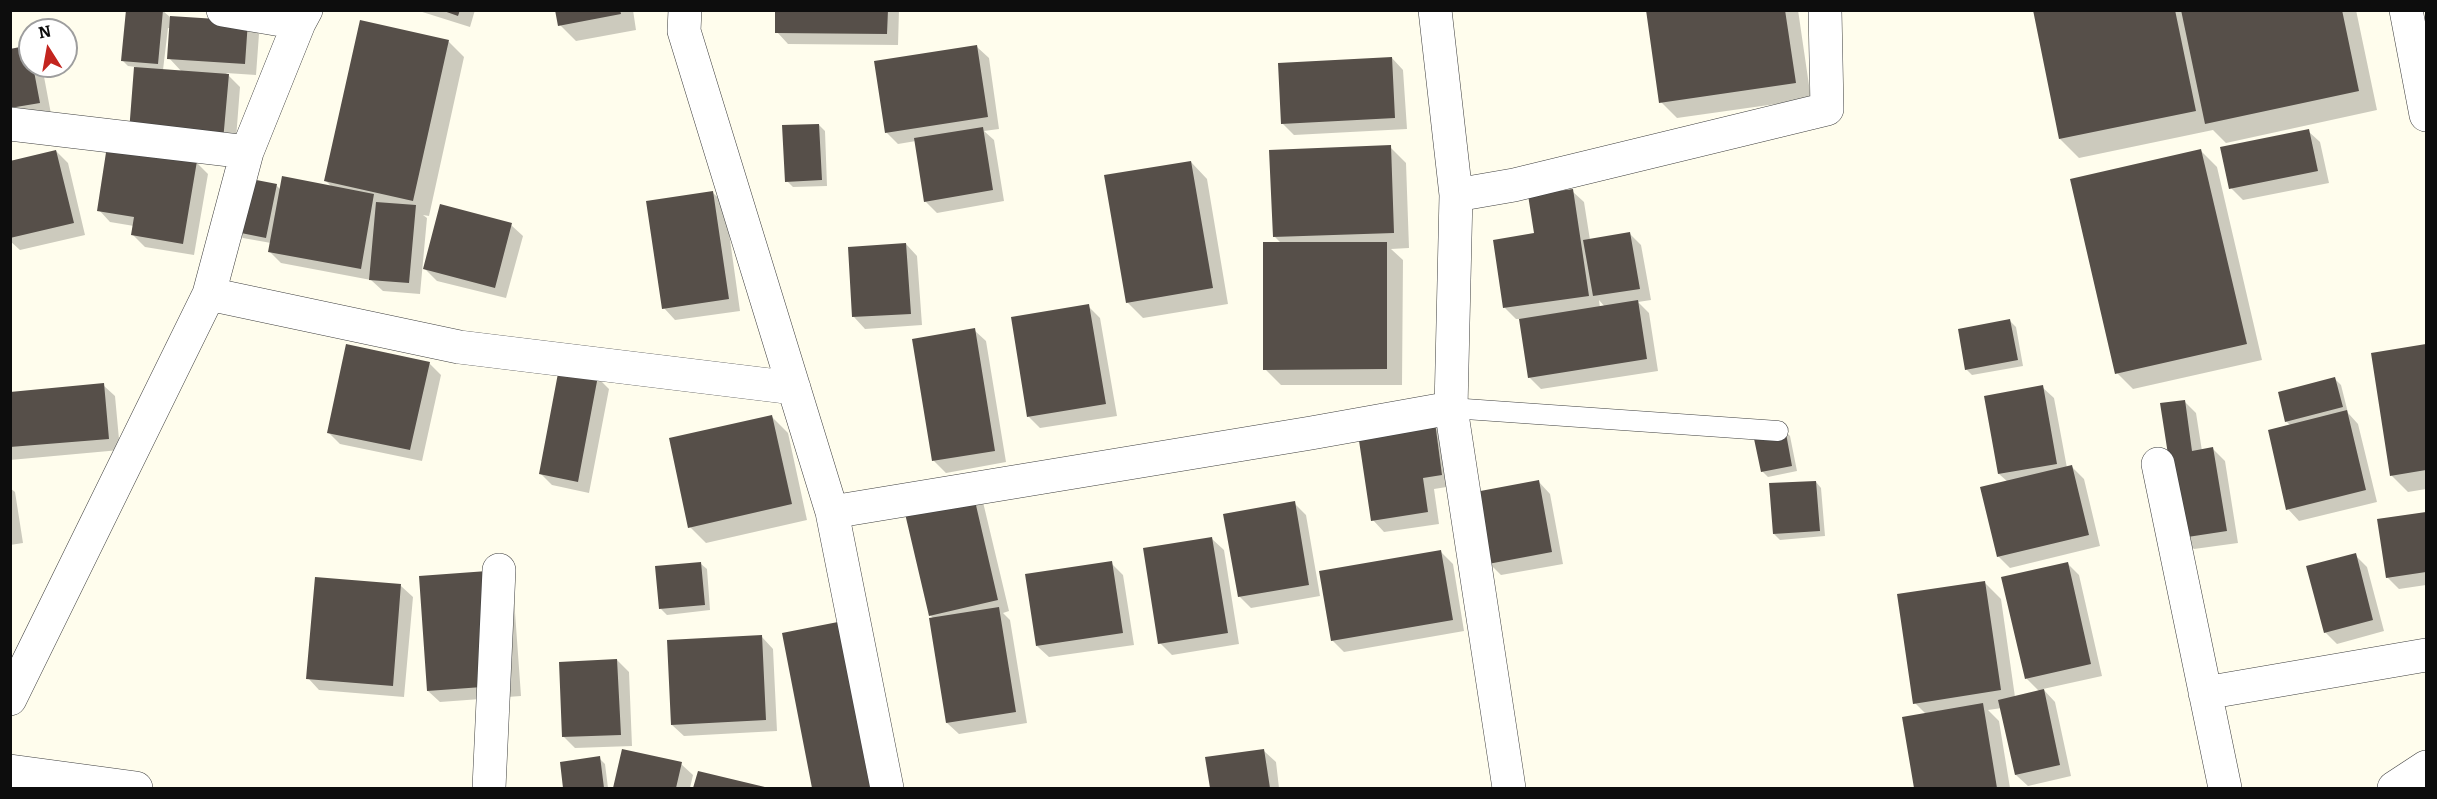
<!DOCTYPE html>
<html>
<head>
<meta charset="utf-8">
<style>
  body { margin:0 }
  #map { position:relative; width:2437px; height:799px; overflow:hidden; background:#fffded; font-family:Bitter,serif }
  canvas { display:block }
  .frame { position:absolute; inset:0; border:12px solid #0d0d0d; pointer-events:none }
  .north { position:absolute; left:18px; top:18px; width:60px; height:60px; box-sizing:border-box; background:#fff; border:2px solid #9e9e9e; border-radius:50%; rotate:349deg; font-size:16px; font-weight:700; line-height:24px; text-align:center; color:#0d0d0d }
  .north::after { content:''; display:block; margin:auto; width:21px; height:27px; background:#c3251f; clip-path:polygon(50% 0,100% 100%,50% 72%,0 100%) }
</style>
</head>
<body>
<div id="map">
<canvas width="2437" height="799"></canvas>
<div class="frame"></div>
<div class="north">N</div>
</div>
<script>
const ctx = document.querySelector('canvas').getContext('2d');
ctx.lineJoin = 'round';
function fillPath(path, color) { ctx.fillStyle = color; ctx.fill(path, 'evenodd'); }
function strokePath(path, color, width, dash) { ctx.strokeStyle = color; ctx.lineWidth = width; ctx.lineCap = dash ? 'butt' : 'round'; ctx.setLineDash(dash || []); ctx.stroke(path); }
fillPath(new Path2D(`
  M 416,10 L 475,10 L 470,27 Z
  M 557,10 L 633,10 L 636,30 L 576,41 L 560,25 Z
  M 777,10 L 899,10 L 898,45 L 788,44 L 777,32 Z
  M 1648,10 L 1798,10 L 1811,99 L 1677,118 L 1661,102 Z
  M 2034,10 L 2356,10 L 2377,110 L 2226,143 L 2213,130 L 2079,158 L 2060,139 Z
  M 163,11 L 170,17 L 247,23 L 259,34 L 256,75 L 226,73 L 240,87 L 235,152 L 131,132 L 136,67 L 128,66 L 122,60 ZM 168,28 L 170,28 L 169,58 L 182,72 L 163,70 Z
  M 448,41 L 464,57 L 429,216 L 423,215 L 427,218 L 420,294 L 383,291 L 371,280 L 281,263 L 269,251 L 271,243 L 243,238 L 237,232 L 276,185 L 281,190 L 332,187 L 326,181 Z
  M 977,47 L 989,58 L 999,129 L 984,131 L 994,140 L 1004,201 L 937,213 L 925,201 L 916,141 L 898,144 L 886,132 Z
  M 30,48 L 30,66 L 42,66 L 51,114 L 10,122 L 10,50 Z
  M 1392,58 L 1403,70 L 1407,129 L 1294,135 L 1282,123 Z
  M 819,125 L 825,131 L 827,186 L 793,187 L 787,181 Z
  M 2308,131 L 2320,142 L 2329,183 L 2243,200 L 2231,188 Z
  M 1390,147 L 1406,163 L 1409,248 L 1391,249 L 1403,260 L 1402,385 L 1281,385 L 1265,369 L 1282,244 L 1275,237 Z
  M 56,151 L 68,163 L 85,235 L 20,250 L 10,241 L 10,162 Z
  M 2201,151 L 2217,167 L 2262,360 L 2133,389 L 2117,373 Z
  M 196,162 L 208,174 L 194,255 L 145,247 L 133,235 L 134,226 L 110,222 L 99,210 Z
  M 1191,162 L 1207,179 L 1228,304 L 1143,318 L 1127,302 Z
  M 1572,191 L 1584,202 L 1590,240 L 1630,234 L 1641,245 L 1651,300 L 1638,302 L 1649,313 L 1658,371 L 1541,389 L 1529,377 L 1520,319 L 1516,319 L 1505,308 L 1536,235 ZM 1599,300 L 1605,307 L 1600,308 Z
  M 713,193 L 725,204 L 740,311 L 675,320 L 664,308 Z
  M 511,225 L 523,236 L 506,298 L 437,281 L 425,269 Z
  M 906,244 L 917,256 L 922,325 L 865,329 L 854,317 Z
  M 1088,306 L 1100,318 L 1117,416 L 1040,428 L 1029,417 Z
  M 2010,321 L 2016,327 L 2023,366 L 1972,375 L 1966,369 Z
  M 974,330 L 986,341 L 1006,462 L 946,473 L 934,461 L 914,340 Z
  M 2426,346 L 2426,489 L 2408,492 L 2392,476 L 2373,354 Z
  M 429,363 L 441,375 L 422,461 L 340,444 L 328,432 Z
  M 598,378 L 609,389 L 589,493 L 552,485 L 540,473 Z
  M 2335,379 L 2341,385 L 2348,413 L 2358,424 L 2377,502 L 2299,521 L 2288,509 L 2291,426 L 2286,421 Z
  M 103,385 L 115,396 L 120,450 L 10,460 L 10,393 Z
  M 2042,387 L 2054,398 L 2067,468 L 2072,467 L 2084,479 L 2100,546 L 2010,568 L 1998,556 L 2008,482 L 1999,474 Z
  M 2184,401 L 2196,413 L 2202,451 L 2213,449 L 2225,461 L 2238,543 L 2194,549 L 2182,537 Z
  M 772,417 L 788,433 L 807,520 L 706,543 L 690,527 Z
  M 1435,423 L 1446,435 L 1453,486 L 1434,489 L 1439,524 L 1384,532 L 1373,520 Z
  M 1784,430 L 1790,436 L 1797,471 L 1768,477 L 1762,471 Z
  M 1539,482 L 1550,494 L 1563,564 L 1501,575 L 1489,563 Z
  M 1816,482 L 1821,488 L 1825,536 L 1780,540 L 1774,534 Z
  M 10,488 L 15,492 L 23,543 L 10,545 Z
  M 983,502 L 1009,611 L 1003,613 L 1010,620 L 1027,723 L 959,734 L 947,723 L 934,619 L 930,615 L 904,506 Z
  M 1294,503 L 1306,515 L 1320,596 L 1251,608 L 1239,596 Z
  M 2426,514 L 2426,585 L 2399,589 L 2387,577 L 2379,521 Z
  M 1212,539 L 1224,550 L 1239,644 L 1172,655 L 1160,643 Z
  M 1441,552 L 1453,564 L 1464,631 L 1344,652 L 1332,640 Z
  M 2355,555 L 2367,567 L 2384,631 L 2337,644 L 2325,632 Z
  M 1111,563 L 1123,575 L 1134,645 L 1049,657 L 1037,646 Z
  M 2067,563 L 2079,575 L 2102,676 L 2043,689 L 2055,702 L 2071,776 L 2028,786 L 2016,775 L 2002,708 L 1988,710 L 1999,721 L 2010,788 L 1916,788 L 1904,718 L 1926,714 L 1915,703 L 1984,582 L 2001,599 L 2015,697 L 2040,692 L 2027,679 L 2003,578 Z
  M 701,564 L 707,569 L 710,610 L 667,615 L 661,609 Z
  M 513,584 L 521,696 L 440,702 L 428,691 Z
  M 401,586 L 413,597 L 404,697 L 319,690 L 308,678 Z
  M 784,634 L 887,788 L 813,788 Z
  M 762,637 L 773,649 L 777,731 L 684,736 L 672,725 Z
  M 617,660 L 629,672 L 632,746 L 575,748 L 563,736 Z
  M 623,751 L 681,764 L 693,775 L 690,788 L 615,788 Z
  M 1264,751 L 1276,762 L 1279,788 L 1211,788 L 1207,758 Z
  M 599,758 L 605,764 L 608,788 L 565,788 L 561,763 Z
  M 699,773 L 766,788 L 695,788 Z`), '#0003');
fillPath(new Path2D(`
  M 126,10 L 163,10 L 158,64 L 121,61 Z
  M 441,10 L 460,10 L 458,16 Z
  M 555,10 L 620,10 L 621,14 L 558,26 Z
  M 775,10 L 888,10 L 887,34 L 775,33 Z
  M 1646,10 L 1785,10 L 1796,83 L 1659,103 Z
  M 2033,10 L 2175,10 L 2196,111 L 2059,139 Z
  M 2181,10 L 2342,10 L 2359,91 L 2205,124 Z
  M 170,16 L 248,21 L 245,64 L 167,59 Z
  M 360,20 L 449,40 L 413,201 L 324,181 Z
  M 30,45 L 30,66 L 33,66 L 40,103 L 10,108 L 10,49 Z
  M 977,45 L 988,117 L 885,133 L 874,61 Z
  M 1392,57 L 1395,118 L 1281,124 L 1278,63 Z
  M 134,67 L 229,74 L 223,141 L 129,132 Z
  M 819,124 L 822,180 L 785,182 L 782,125 Z
  M 983,127 L 993,190 L 924,202 L 914,138 Z
  M 2309,129 L 2318,171 L 2229,189 L 2220,147 Z
  M 1391,145 L 1394,233 L 1273,237 L 1269,150 Z
  M 107,146 L 197,161 L 183,244 L 131,235 L 134,217 L 97,211 Z
  M 2201,149 L 2247,344 L 2115,374 L 2070,179 Z
  M 56,150 L 74,223 L 10,238 L 10,161 Z
  M 1191,161 L 1213,288 L 1126,303 L 1104,175 Z
  M 282,176 L 374,194 L 361,269 L 268,252 Z
  M 246,178 L 277,184 L 266,238 L 236,232 Z
  M 1573,189 L 1589,296 L 1503,308 L 1493,240 L 1534,233 L 1528,195 Z
  M 713,191 L 729,299 L 662,309 L 646,201 Z
  M 376,202 L 416,205 L 409,283 L 369,280 Z
  M 440,204 L 512,223 L 495,288 L 423,269 Z
  M 1630,232 L 1640,289 L 1593,296 L 1583,240 Z
  M 1263,242 L 1387,242 L 1387,369 L 1263,370 Z
  M 906,243 L 911,314 L 852,317 L 848,247 Z
  M 1638,300 L 1647,359 L 1528,378 L 1519,319 Z
  M 1089,304 L 1106,404 L 1027,417 L 1011,317 Z
  M 2010,319 L 2018,360 L 1965,370 L 1958,329 Z
  M 975,328 L 995,451 L 932,461 L 912,339 Z
  M 346,344 L 430,362 L 410,450 L 327,433 Z
  M 2426,344 L 2426,470 L 2390,476 L 2371,353 Z
  M 559,368 L 598,376 L 578,482 L 539,474 Z
  M 2335,377 L 2343,407 L 2285,422 L 2278,392 Z
  M 104,383 L 109,439 L 10,447 L 10,392 Z
  M 2043,385 L 2057,464 L 1998,474 L 1984,396 Z
  M 2185,400 L 2192,451 L 2213,447 L 2227,531 L 2181,538 L 2160,403 Z
  M 2347,410 L 2366,490 L 2286,510 L 2268,430 Z
  M 772,415 L 792,504 L 688,528 L 669,438 Z
  M 1435,422 L 1442,475 L 1423,478 L 1428,512 L 1371,521 L 1358,434 Z
  M 1785,428 L 1792,466 L 1761,472 L 1753,434 Z
  M 2072,465 L 2089,535 L 1997,557 L 1980,487 Z
  M 1539,480 L 1552,552 L 1488,564 L 1475,492 Z
  M 1816,481 L 1820,531 L 1773,534 L 1769,483 Z
  M 972,488 L 998,600 L 929,616 L 903,505 Z
  M 1295,501 L 1309,585 L 1238,597 L 1223,514 Z
  M 2426,512 L 2426,572 L 2386,578 L 2377,519 Z
  M 1212,537 L 1228,633 L 1158,644 L 1143,548 Z
  M 1441,550 L 1453,620 L 1331,641 L 1319,571 Z
  M 2356,553 L 2373,620 L 2324,633 L 2306,566 Z
  M 1112,561 L 1123,633 L 1036,646 L 1025,574 Z
  M 701,562 L 705,605 L 659,609 L 655,566 Z
  M 2068,562 L 2091,664 L 2025,679 L 2001,577 Z
  M 501,570 L 510,685 L 427,691 L 419,576 Z
  M 315,577 L 401,584 L 393,686 L 306,679 Z
  M 1985,581 L 2001,690 L 1913,704 L 1897,594 Z
  M 999,607 L 1016,712 L 946,723 L 929,618 Z
  M 843,621 L 875,788 L 812,788 L 782,633 Z
  M 762,635 L 766,720 L 671,725 L 667,640 Z
  M 617,659 L 621,735 L 562,737 L 559,662 Z
  M 2044,689 L 2060,765 L 2015,775 L 1998,700 Z
  M 1983,703 L 1997,788 L 1914,788 L 1902,717 Z
  M 622,749 L 682,762 L 676,788 L 613,788 Z
  M 1264,749 L 1270,788 L 1210,788 L 1205,757 Z
  M 600,756 L 604,788 L 563,788 L 560,762 Z
  M 698,771 L 769,788 L 693,788 Z`), '#564f49');
const service = new Path2D(`
  M 1451,408 L 1778,431`);
const minor = new Path2D(`
  M 223,10 L 299,23
  M 685,10 L 684,31 L 832,512 L 887,788
  M 1435,10 L 1456,195 L 1451,408
  M 2406,10 L 2426,115
  M 10,124 L 247,152
  M 1456,195 L 1514,185 L 1827,109 L 1825,10
  M 209,294 L 459,347 L 794,388
  M 2158,464 L 2225,788
  M 832,512 L 1311,433 L 1451,408 L 1509,788
  M 2205,693 L 2426,655
  M 10,699 L 209,294 L 247,152 L 299,23 L 306,10
  M 489,788 L 499,570
  M 2394,788 L 2426,767`);
const tertiary = new Path2D(`
  M 10,771 L 136,788`);
strokePath(service, '#404040', 21);
strokePath(minor, '#404040', 34);
strokePath(tertiary, '#404040', 34);
strokePath(service, '#fff', 20);
strokePath(minor, '#fff', 33);
strokePath(tertiary, '#fff', 33);
</script>
</body>
</html>
